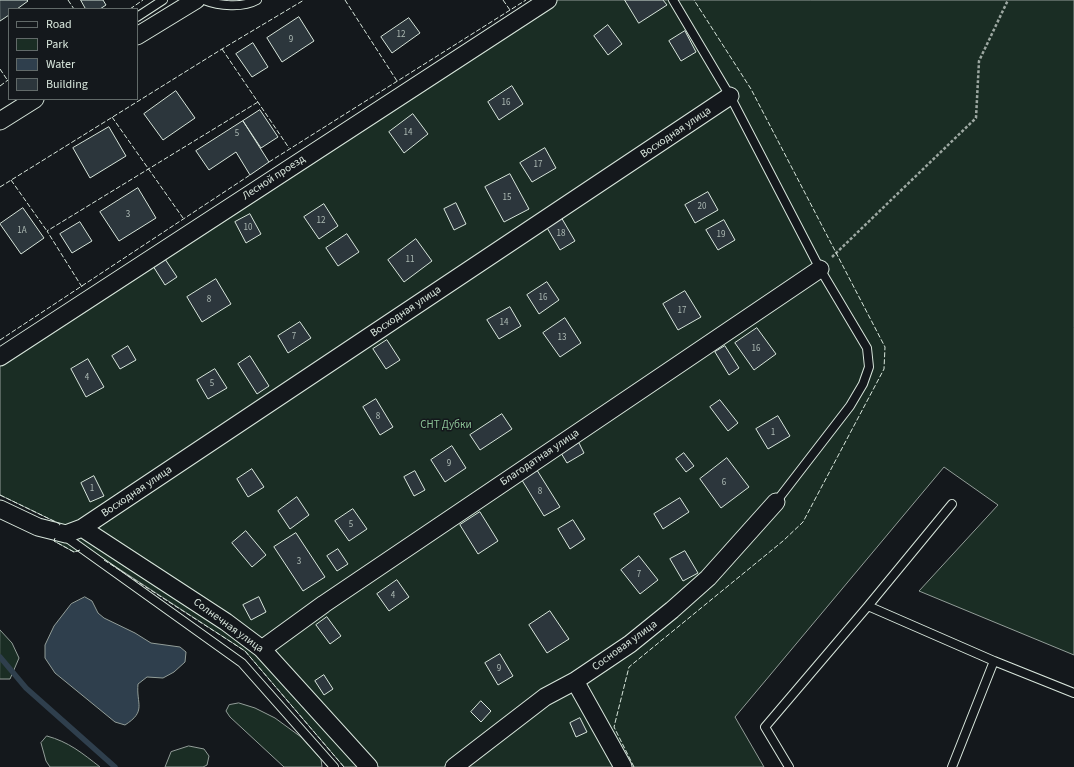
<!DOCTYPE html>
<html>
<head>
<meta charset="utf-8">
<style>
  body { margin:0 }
  #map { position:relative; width:1074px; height:767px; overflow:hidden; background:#14181c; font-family:"Source Sans 3",sans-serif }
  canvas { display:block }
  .legend { position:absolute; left:8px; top:8px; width:130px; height:92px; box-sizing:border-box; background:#14181c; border:1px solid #626a69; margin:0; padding:5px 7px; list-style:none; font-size:12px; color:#d8e6dc }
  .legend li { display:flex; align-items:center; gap:8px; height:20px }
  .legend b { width:20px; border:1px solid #626a69 }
</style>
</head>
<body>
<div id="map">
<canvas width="1074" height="767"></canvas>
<ul class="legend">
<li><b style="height:5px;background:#14181c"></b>Road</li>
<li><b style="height:11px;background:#1a2d24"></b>Park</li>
<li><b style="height:11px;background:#2f3f4d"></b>Water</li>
<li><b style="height:11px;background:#2c363c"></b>Building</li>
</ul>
</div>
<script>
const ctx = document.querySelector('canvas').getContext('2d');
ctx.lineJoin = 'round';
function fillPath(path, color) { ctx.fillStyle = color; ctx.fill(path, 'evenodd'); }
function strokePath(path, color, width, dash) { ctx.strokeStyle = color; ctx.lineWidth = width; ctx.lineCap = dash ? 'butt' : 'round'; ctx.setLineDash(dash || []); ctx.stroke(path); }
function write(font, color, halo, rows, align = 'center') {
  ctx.font = font + ' "Source Sans 3",sans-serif'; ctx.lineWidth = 3; ctx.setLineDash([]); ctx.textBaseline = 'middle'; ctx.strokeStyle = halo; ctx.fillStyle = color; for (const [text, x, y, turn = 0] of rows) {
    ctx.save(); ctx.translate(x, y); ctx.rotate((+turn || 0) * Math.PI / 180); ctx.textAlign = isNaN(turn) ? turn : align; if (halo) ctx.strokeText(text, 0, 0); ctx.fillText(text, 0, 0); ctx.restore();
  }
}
const green = new Path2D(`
  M 548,0 L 1074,0 L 1074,655 L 919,591 L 998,505 L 944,467 L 735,717 L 764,767 L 344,767 L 245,651 L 87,548 L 74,552 L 54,541 L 60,524 L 0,495 L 0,357 Z
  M 0,630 L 12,643 L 19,658 L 10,679 L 0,679 Z
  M 239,703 L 255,708 L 275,718 L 301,737 L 321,759 L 322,767 L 284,767 L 230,717 L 226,711 L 229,705 Z
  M 47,736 C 69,742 82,753 100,767 L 50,767 L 46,761 L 41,743 Z
  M 189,746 L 204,749 L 209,756 L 207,765 L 203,767 L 165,767 L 171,752 Z`);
fillPath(green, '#1a2d24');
strokePath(green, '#939e99', 1);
const water = new Path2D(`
  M 85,597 L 92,601 L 98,613 L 104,618 L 135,633 L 151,643 L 180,647 L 186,652 L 185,662 L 174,672 L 163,678 L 147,677 L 138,684 C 136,704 147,711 125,725 L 115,722 L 55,673 L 45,658 L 45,645 L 54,626 L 71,604 Z`);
fillPath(water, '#2f3f4d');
strokePath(water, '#939e99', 1);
strokePath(new Path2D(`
  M 0,657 L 26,688 L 115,767`), '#2f3f4d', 5.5);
const building = new Path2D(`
  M 0,0 L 27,0 L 28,1 L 17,9 L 9,9 L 9,15 L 0,21 Z
  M 81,0 L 103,0 L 106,5 L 100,9 L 86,9 Z
  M 625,0 L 663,0 L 667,5 L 639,23 Z
  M 299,17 L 314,41 L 282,62 L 267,38 Z
  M 409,18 L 420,33 L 392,53 L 381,37 Z
  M 608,25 L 622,44 L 608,55 L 594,36 Z
  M 685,31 L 696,52 L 681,61 L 669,41 Z
  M 253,43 L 268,67 L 252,77 L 236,54 Z
  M 512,86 L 523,104 L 499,120 L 488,102 Z
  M 176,91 L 195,118 L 163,140 L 144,114 Z
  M 260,110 L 278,137 L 261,148 L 243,121 Z
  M 413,114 L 428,134 L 404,153 L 389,132 Z
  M 243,121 L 269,162 L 250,175 L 236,152 L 209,170 L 196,151 Z
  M 109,127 L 126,156 L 90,178 L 73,148 Z
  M 545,148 L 556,168 L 532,182 L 520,163 Z
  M 510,174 L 529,209 L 504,222 L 485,187 Z
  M 138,188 L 156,218 L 119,241 L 100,212 Z
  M 708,192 L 718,210 L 695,223 L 685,205 Z
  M 456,203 L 466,224 L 454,230 L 444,209 Z
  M 324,204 L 338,226 L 319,239 L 304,217 Z
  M 23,208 L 44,238 L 21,254 L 0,224 Z
  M 250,214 L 261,234 L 246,243 L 235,222 Z
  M 561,217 L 575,241 L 560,250 L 546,226 Z
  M 724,220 L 735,240 L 718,250 L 706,230 Z
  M 80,222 L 92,241 L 72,253 L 60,234 Z
  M 347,234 L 359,252 L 338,266 L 326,248 Z
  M 416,239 L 432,261 L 404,282 L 388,260 Z
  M 165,259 L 177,277 L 165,285 L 153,266 Z
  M 216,279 L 231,304 L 202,322 L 187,297 Z
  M 547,282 L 559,300 L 539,314 L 527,295 Z
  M 685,291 L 701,317 L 678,330 L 663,304 Z
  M 510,307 L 521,326 L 499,339 L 487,320 Z
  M 565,318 L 581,343 L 560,357 L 543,333 Z
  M 300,322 L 311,338 L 288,353 L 278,336 Z
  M 757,328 L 776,354 L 754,370 L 735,343 Z
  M 387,340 L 400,360 L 386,369 L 373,349 Z
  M 128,346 L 136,360 L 120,369 L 112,356 Z
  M 725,346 L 739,368 L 729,375 L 715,352 Z
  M 250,356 L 269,386 L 257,394 L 238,364 Z
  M 88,359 L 104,387 L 86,397 L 71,369 Z
  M 215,369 L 227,388 L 208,399 L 197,380 Z
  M 376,399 L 393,427 L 380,435 L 363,407 Z
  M 720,400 L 738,423 L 728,431 L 710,407 Z
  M 502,414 L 512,429 L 480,450 L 470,435 Z
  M 778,416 L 790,436 L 768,449 L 756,429 Z
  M 579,443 L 584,453 L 567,463 L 561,453 Z
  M 452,446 L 466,468 L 445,482 L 431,460 Z
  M 684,453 L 694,466 L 686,472 L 676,459 Z
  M 727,458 L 749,487 L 721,508 L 700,479 Z
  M 535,467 L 560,507 L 544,516 L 520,477 Z
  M 252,469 L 264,487 L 248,497 L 237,479 Z
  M 415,471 L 425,490 L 414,496 L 404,477 Z
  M 94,476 L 104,496 L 90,502 L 81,483 Z
  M 297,497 L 309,515 L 290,529 L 278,511 Z
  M 680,498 L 689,512 L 663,529 L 654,514 Z
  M 353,509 L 367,529 L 349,541 L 335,521 Z
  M 480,512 L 498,541 L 478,554 L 460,525 Z
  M 573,520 L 585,539 L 570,549 L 558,529 Z
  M 246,531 L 266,555 L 252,567 L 232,543 Z
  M 296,533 L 325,577 L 303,591 L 274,547 Z
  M 338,549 L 348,564 L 337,571 L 327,556 Z
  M 685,551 L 698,573 L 683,581 L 670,559 Z
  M 639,556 L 658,580 L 640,594 L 621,570 Z
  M 397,580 L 409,597 L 389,611 L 377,594 Z
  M 259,597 L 266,612 L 251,620 L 243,605 Z
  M 550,611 L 569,639 L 547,653 L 529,625 Z
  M 327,617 L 341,636 L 330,644 L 316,625 Z
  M 500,654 L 513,676 L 498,685 L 485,663 Z
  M 324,675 L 333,689 L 324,695 L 315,681 Z
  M 481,701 L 491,711 L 481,722 L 471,712 Z
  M 580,718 L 587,732 L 576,737 L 570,723 Z`);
fillPath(building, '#2c363c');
strokePath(building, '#d8e6dc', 1);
const service = new Path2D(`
  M 204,0 C 219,6 243,8 257,0
  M 673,0 L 730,96 L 820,269 L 867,348 L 869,367 L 863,384 L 850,406 L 776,502
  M 137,17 L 163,0
  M 63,535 L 242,663 L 334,767
  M 868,606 L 952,504
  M 994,661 L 1074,693
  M 789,767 L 765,727 L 868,606 L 994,661 L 952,767`);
const minor = new Path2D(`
  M 137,36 L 196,0
  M 0,121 L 35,99
  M 0,357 L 548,0
  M 0,509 L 38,527 L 66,534 L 82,528 L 730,96
  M 82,528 L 226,622 L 262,649 L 369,767
  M 262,649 L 324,604 L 820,269
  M 575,681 L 623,767
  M 454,767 L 545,697 L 575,681 L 630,644 L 672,610 L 708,578 L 776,502`);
strokePath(service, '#d8e6dc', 10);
strokePath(minor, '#d8e6dc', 19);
strokePath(new Path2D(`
  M 832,257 L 976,118 L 979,61 L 1008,0`), '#9da8a2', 2.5, [3, 2]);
strokePath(service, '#14181c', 8);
strokePath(minor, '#14181c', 17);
strokePath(new Path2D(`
  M 68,0 L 74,9
  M 345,0 L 397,81
  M 503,0 L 510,10
  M 130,9 L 143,0
  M 222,49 L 289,148
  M 0,69 L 8,81
  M 0,86 L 8,80
  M 112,117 L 183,218
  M 269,162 L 526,0
  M 11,180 L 47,231
  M 0,187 L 222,49 L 304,0
  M 82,287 L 47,231 L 258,102
  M 0,340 L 250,175
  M 0,495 L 60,524 L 59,526
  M 55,538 L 54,541 L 74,552 L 80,550
  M 104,560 L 245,651 L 344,767
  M 634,767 L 614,727 L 629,667 L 783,541 L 803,522 L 884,369 L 885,347 L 751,89 L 694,0`), '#d8e6dc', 1, [5, 2]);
write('9px', '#adbab4', null, [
  ["12",401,35],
  ["9",291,40],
  ["16",506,103],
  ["14",408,133],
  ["5",237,134],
  ["17",538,165],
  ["15",507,198],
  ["20",702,207],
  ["3",128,215],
  ["12",321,221],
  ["10",248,228],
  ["1А",22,231],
  ["18",561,234],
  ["19",721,235],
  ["11",410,260],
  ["16",543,298],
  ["8",209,300],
  ["17",682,311],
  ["14",504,323],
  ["7",294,337],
  ["13",562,338],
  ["16",756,349],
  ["4",87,378],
  ["5",212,384],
  ["8",378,417],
  ["1",773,433],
  ["9",449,464],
  ["6",724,483],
  ["1",92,489],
  ["8",540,492],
  ["5",351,525],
  ["3",299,562],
  ["7",639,575],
  ["4",393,596],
  ["9",499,669]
]);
write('11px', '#d8e6dc', '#14181c', [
  ["Восходная улица",676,133,-34],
  ["Лесной проезд",274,178,-33],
  ["Восходная улица",406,312,-34],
  ["Благодатная улица",540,458,-34],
  ["Восходная улица",137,492,-34],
  ["Солнечная улица",228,626,36],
  ["Сосновая улица",625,646,-36]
]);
write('11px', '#8ac095', '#14181c', [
  ["СНТ Дубки",446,426]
]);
</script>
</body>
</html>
